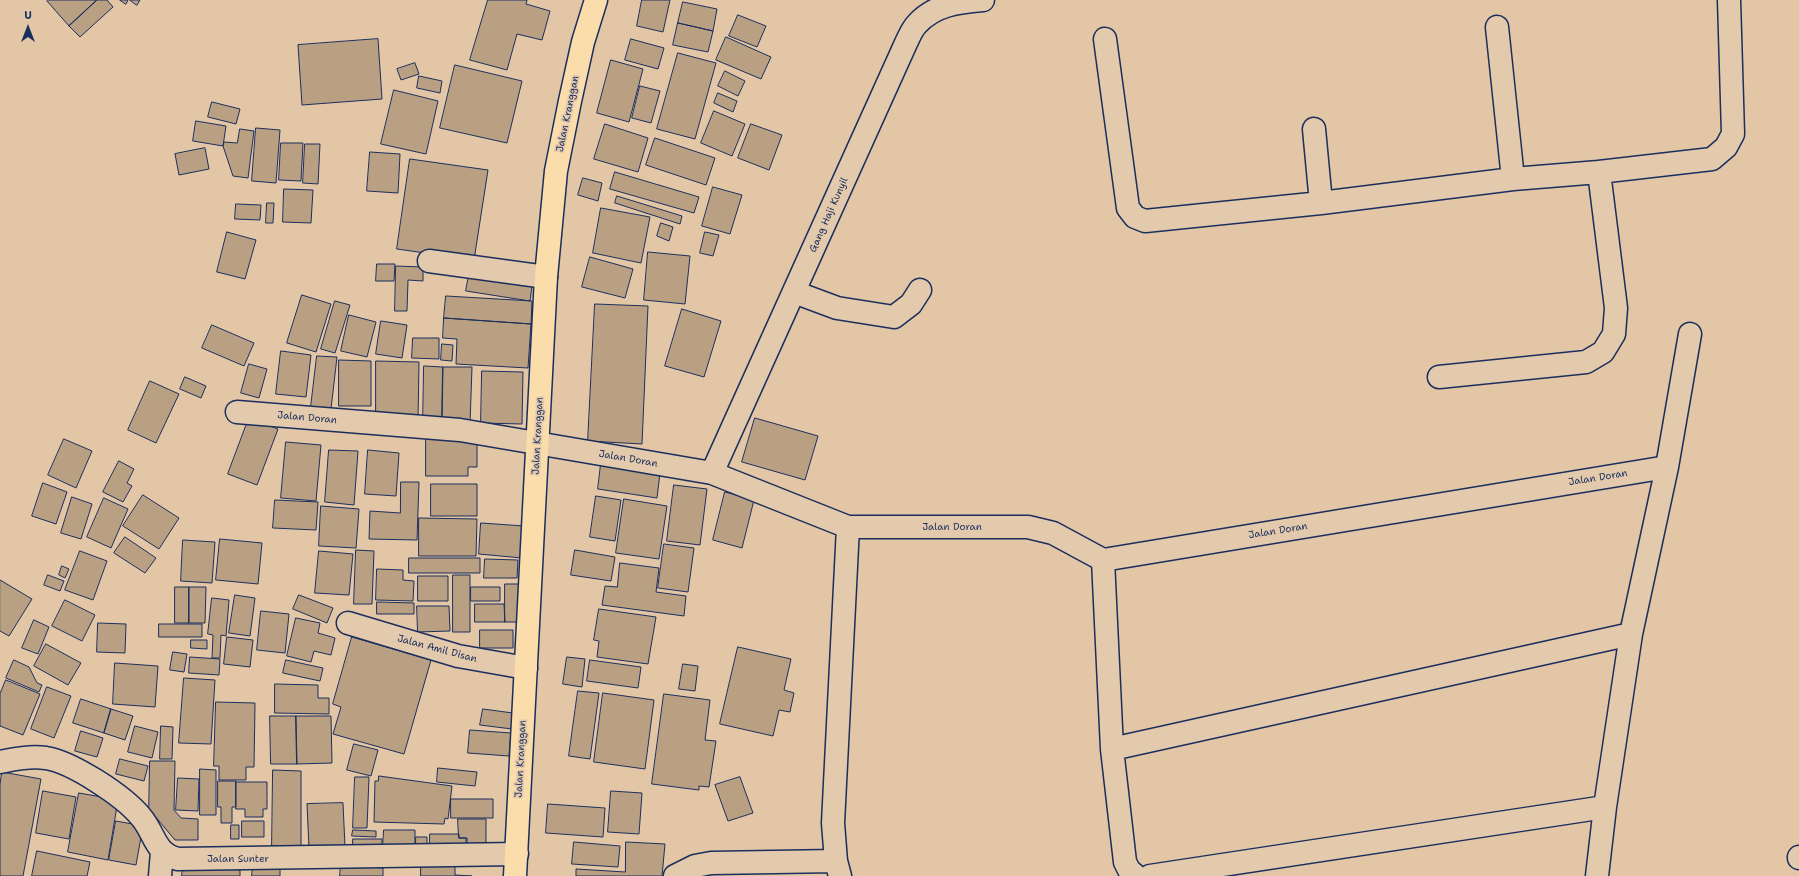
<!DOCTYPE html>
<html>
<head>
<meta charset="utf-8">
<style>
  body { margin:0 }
  #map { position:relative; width:1799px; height:876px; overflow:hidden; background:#e2c6a5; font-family:"Shantell Sans",sans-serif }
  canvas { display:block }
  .north { position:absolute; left:8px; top:8px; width:40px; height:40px; -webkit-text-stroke:3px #e4caac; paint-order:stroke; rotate:0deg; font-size:11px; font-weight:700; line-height:16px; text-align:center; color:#1b2f5e }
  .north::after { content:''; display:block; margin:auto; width:14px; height:18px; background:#1b2f5e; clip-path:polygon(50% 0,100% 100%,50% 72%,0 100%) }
</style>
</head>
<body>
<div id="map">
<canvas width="1799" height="876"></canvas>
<div class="north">U</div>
</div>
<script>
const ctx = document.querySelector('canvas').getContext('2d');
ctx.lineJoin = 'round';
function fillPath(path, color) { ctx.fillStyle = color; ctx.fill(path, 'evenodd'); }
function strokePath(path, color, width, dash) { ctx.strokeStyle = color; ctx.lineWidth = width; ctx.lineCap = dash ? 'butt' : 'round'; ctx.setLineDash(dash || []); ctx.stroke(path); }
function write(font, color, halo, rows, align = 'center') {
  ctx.font = font + ' "Shantell Sans",sans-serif'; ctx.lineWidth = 3.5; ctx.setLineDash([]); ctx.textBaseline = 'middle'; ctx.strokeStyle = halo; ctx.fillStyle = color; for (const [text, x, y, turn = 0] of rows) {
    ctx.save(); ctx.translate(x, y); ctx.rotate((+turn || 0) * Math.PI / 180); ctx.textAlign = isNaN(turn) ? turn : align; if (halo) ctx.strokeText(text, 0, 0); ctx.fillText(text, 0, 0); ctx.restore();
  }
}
const building = new Path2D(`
  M 48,0 L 97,0 L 69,26 L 47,1 Z
  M 97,0 L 107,0 L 113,7 L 80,37 L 69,26 Z
  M 120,0 L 128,0 L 126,4 Z
  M 130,0 L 140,0 L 137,5 Z
  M 488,0 L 527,0 L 526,4 L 550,11 L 542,40 L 517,34 L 507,70 L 470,60 Z
  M 642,0 L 670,0 L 663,32 L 637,26 Z
  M 683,2 L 717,9 L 713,31 L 678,23 Z
  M 738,15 L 766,26 L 757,47 L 729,36 Z
  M 678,23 L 713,31 L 708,52 L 673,45 Z
  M 726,37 L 771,57 L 761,79 L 716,60 Z
  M 378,39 L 382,99 L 302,105 L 298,45 Z
  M 631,39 L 664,48 L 658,69 L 625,60 Z
  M 678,53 L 716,63 L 695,139 L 657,129 Z
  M 611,60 L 643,69 L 629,122 L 597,113 Z
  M 415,63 L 419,74 L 401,80 L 397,69 Z
  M 455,65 L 522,81 L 507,143 L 440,128 Z
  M 725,71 L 745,81 L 738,96 L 718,86 Z
  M 419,76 L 442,81 L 440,93 L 417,88 Z
  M 640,86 L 660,91 L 651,123 L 632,118 Z
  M 394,90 L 438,101 L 426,154 L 381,144 Z
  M 718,93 L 737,101 L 733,112 L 714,103 Z
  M 212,102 L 240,109 L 236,124 L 208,117 Z
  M 714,111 L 745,124 L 732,156 L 701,143 Z
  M 196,121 L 226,126 L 223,146 L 193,141 Z
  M 605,124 L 648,138 L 638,172 L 594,159 Z
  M 751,124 L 782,135 L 769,170 L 738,158 Z
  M 256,128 L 280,130 L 276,183 L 252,181 Z
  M 240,129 L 254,131 L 248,178 L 233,176 L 223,146 L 224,142 L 237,143 Z
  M 655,138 L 715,158 L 706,185 L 646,165 Z
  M 281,143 L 303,143 L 301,181 L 279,180 Z
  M 305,144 L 320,144 L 318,184 L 303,183 Z
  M 205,148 L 209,169 L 179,175 L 175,154 Z
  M 370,152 L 400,154 L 398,193 L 367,191 Z
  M 410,159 L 488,170 L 474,260 L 397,249 Z
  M 615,172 L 699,197 L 694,213 L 610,189 Z
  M 583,178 L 602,183 L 598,201 L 578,195 Z
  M 713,187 L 742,195 L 730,234 L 702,226 Z
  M 284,189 L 313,190 L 311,223 L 283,222 Z
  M 617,196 L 682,216 L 680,224 L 615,203 Z
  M 267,203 L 274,203 L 273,223 L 266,223 Z
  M 236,204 L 261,205 L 260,220 L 235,219 Z
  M 601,208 L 650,217 L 641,263 L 593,253 Z
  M 661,223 L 673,227 L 669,241 L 657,236 Z
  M 227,232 L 256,240 L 245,279 L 217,272 Z
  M 705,232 L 719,235 L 713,256 L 700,253 Z
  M 648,252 L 690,256 L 685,304 L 644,300 Z
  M 590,257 L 633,269 L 625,298 L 582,287 Z
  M 377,264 L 395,264 L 394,281 L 376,281 Z
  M 396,266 L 423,267 L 423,281 L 408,280 L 407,311 L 395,311 Z
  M 470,269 L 533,279 L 530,301 L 466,291 Z
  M 302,295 L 331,304 L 316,352 L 287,343 Z
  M 446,296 L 532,301 L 531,324 L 444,318 Z
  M 335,301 L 350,305 L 335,353 L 321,349 Z
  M 595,304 L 648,306 L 642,444 L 588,441 Z
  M 682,309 L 721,321 L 704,377 L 665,366 Z
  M 349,315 L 376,322 L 367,357 L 341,351 Z
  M 444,318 L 531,324 L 528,368 L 456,364 L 457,339 L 443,338 Z
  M 381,321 L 407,325 L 402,358 L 376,354 Z
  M 212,325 L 254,343 L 244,366 L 202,348 Z
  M 413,338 L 439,338 L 439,359 L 412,358 Z
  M 442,344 L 453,345 L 452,361 L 441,360 Z
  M 281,351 L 311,355 L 306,397 L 276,394 Z
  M 317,356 L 337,357 L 331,409 L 311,407 Z
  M 339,360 L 371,361 L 371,406 L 339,406 Z
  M 376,361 L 419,362 L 418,421 L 376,420 Z
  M 249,364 L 267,369 L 259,398 L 241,393 Z
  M 424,366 L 443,367 L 442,424 L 423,423 Z
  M 443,367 L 472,367 L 470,424 L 442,424 Z
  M 482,371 L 523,372 L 522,424 L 481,423 Z
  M 185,377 L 206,386 L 201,398 L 180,389 Z
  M 150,381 L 179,394 L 156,443 L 128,430 Z
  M 249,418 L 278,429 L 257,485 L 228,474 Z
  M 755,418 L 818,436 L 805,480 L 742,462 Z
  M 426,434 L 477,441 L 477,467 L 468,467 L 468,476 L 426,476 Z
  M 64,439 L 92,451 L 76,488 L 48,475 Z
  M 286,442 L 321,445 L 316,501 L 281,498 Z
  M 329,450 L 358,451 L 354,505 L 325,502 Z
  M 368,450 L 399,453 L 396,496 L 365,494 Z
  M 119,461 L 134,469 L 127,483 L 132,486 L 123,502 L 103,492 Z
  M 601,464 L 660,473 L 657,498 L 598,489 Z
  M 401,482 L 419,482 L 417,540 L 369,539 L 370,511 L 400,513 Z
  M 43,483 L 67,492 L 56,524 L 32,516 Z
  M 431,484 L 477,484 L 477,516 L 431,516 Z
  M 674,485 L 707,489 L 700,545 L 667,541 Z
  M 725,492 L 754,500 L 742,548 L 713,540 Z
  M 143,495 L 179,518 L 159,549 L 123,526 Z
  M 596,496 L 621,500 L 615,541 L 590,537 Z
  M 72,497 L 92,504 L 81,539 L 61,533 Z
  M 104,498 L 128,509 L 111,548 L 87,537 Z
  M 624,499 L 667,506 L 659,559 L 616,553 Z
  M 275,500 L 318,502 L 316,530 L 273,528 Z
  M 321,506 L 359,509 L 356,548 L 319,546 Z
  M 419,518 L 477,519 L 476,556 L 419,556 Z
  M 481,523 L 524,526 L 522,558 L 479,554 Z
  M 125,537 L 156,558 L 145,573 L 114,553 Z
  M 220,539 L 262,543 L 258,584 L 216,580 Z
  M 183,540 L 215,542 L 212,583 L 181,581 Z
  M 664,544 L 694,548 L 688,592 L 658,588 Z
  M 356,550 L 374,551 L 372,604 L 354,604 Z
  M 575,550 L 615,557 L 611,581 L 571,575 Z
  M 80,551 L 107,561 L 93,600 L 65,590 Z
  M 319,551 L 353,554 L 349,595 L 315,593 Z
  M 409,558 L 480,558 L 480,573 L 409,573 Z
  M 485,559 L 518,560 L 517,578 L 484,578 Z
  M 620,563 L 659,568 L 656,592 L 686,596 L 684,616 L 602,605 L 605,586 L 617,587 Z
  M 62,566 L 69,569 L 65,578 L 59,575 Z
  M 377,569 L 403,570 L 403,580 L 414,581 L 413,601 L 376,600 Z
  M 48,575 L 64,581 L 60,591 L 44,585 Z
  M 453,575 L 470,575 L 470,632 L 453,632 Z
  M 418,576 L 448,576 L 448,601 L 418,601 Z
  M 0,580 L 32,599 L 9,636 L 0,631 Z
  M 505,584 L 521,584 L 521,622 L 505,622 Z
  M 175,587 L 189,587 L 189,623 L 175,623 Z
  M 189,587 L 206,587 L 205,623 L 189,623 Z
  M 471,587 L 500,587 L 500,601 L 471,601 Z
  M 235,595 L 255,598 L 250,636 L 229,633 Z
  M 299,595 L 333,608 L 327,623 L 293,609 Z
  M 212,598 L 229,600 L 226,636 L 221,635 L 220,658 L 212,658 L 213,635 L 208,634 Z
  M 65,600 L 95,615 L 82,641 L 52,626 Z
  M 377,602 L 414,603 L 414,614 L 377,614 Z
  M 475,604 L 504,604 L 505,622 L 475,622 Z
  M 417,606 L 449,606 L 450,631 L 418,632 Z
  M 599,609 L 656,617 L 648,664 L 597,657 L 599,641 L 594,640 Z
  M 261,611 L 289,614 L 285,653 L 257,650 Z
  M 296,618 L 320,623 L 318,633 L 335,638 L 331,655 L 314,651 L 311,662 L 287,656 Z
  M 34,620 L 49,627 L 38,654 L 22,648 Z
  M 98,623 L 126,624 L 125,653 L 97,652 Z
  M 159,624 L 202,624 L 202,637 L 159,637 Z
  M 480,630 L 513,630 L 513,648 L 480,648 Z
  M 227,637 L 253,640 L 250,667 L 224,664 Z
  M 352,637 L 431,660 L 404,754 L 333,734 L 341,707 L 333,704 Z
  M 191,640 L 207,640 L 207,649 L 191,648 Z
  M 46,644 L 81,663 L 68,685 L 34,666 Z
  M 738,647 L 791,659 L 784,690 L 794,693 L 790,712 L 779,710 L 773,736 L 720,724 Z
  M 173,652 L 187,654 L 184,672 L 170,670 Z
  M 190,657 L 220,659 L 219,675 L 189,673 Z
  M 567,657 L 585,659 L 582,687 L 563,684 Z
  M 14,660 L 29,667 L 37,683 L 42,685 L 39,692 L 6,678 Z
  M 286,660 L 323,668 L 320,681 L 283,673 Z
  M 590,660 L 641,667 L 638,688 L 587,681 Z
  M 115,663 L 158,666 L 155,707 L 113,704 Z
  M 683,664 L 698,666 L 695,691 L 679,689 Z
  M 184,678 L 215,680 L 211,744 L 179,743 Z
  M 6,680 L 40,694 L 23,735 L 0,726 L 0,694 Z
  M 275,684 L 318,685 L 318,698 L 329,698 L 329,714 L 275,713 Z
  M 47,687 L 71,696 L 54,738 L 31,729 Z
  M 578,691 L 599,693 L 590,759 L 569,756 Z
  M 603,693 L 654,700 L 645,769 L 594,762 Z
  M 664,694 L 710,700 L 705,740 L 716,741 L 709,787 L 699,786 L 699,790 L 652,784 Z
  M 81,699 L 111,709 L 104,733 L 73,723 Z
  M 216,702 L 255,703 L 254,767 L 246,767 L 246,780 L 219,780 L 219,766 L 214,766 Z
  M 111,709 L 133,716 L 125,740 L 104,733 Z
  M 483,709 L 513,713 L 512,729 L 480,725 Z
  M 270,716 L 296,716 L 297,764 L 271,764 Z
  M 296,716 L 331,716 L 332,763 L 297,764 Z
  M 135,726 L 158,732 L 152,758 L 128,752 Z
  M 161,726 L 173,727 L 172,759 L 160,759 Z
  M 470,730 L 511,733 L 509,756 L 468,753 Z
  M 81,731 L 103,738 L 97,757 L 75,751 Z
  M 354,744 L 378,750 L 371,776 L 347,770 Z
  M 120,759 L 148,766 L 144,781 L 116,774 Z
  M 150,761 L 175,761 L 174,810 L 181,818 L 198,819 L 198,840 L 175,840 L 149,809 Z
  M 438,768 L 477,772 L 475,786 L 437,782 Z
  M 200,769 L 216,770 L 216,815 L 200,815 Z
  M 273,770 L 301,771 L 301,846 L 272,846 Z
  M 2,772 L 41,779 L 23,876 L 0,876 L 0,785 Z
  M 379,776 L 452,786 L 448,819 L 445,818 L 444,824 L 374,822 L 375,781 L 378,781 Z
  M 355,777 L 369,777 L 367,828 L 353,828 Z
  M 740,777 L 753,813 L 728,821 L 715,785 Z
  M 178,778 L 199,779 L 198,811 L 176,810 Z
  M 218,781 L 236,781 L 236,807 L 232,807 L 232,823 L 221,823 L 221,807 L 218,807 Z
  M 236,782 L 267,782 L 267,809 L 263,809 L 263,817 L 245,817 L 245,809 L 236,809 Z
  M 43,791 L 76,797 L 69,839 L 36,833 Z
  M 611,791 L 642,793 L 639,834 L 608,832 Z
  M 79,793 L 118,800 L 108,860 L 68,852 Z
  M 451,799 L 493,799 L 493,818 L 451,818 Z
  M 343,803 L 345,847 L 309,848 L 307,804 Z
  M 548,804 L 605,808 L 603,837 L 546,833 Z
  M 458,819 L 486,819 L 486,845 L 467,849 L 467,838 L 459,838 Z
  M 116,821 L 143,826 L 136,865 L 109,860 Z
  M 242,821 L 264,821 L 264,837 L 242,837 Z
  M 231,825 L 239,825 L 239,839 L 231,839 Z
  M 353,830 L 376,831 L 376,837 L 352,836 Z
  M 384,830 L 415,830 L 415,846 L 383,846 Z
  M 430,834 L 459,834 L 459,838 L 466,838 L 466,848 L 430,849 Z
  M 416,837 L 427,837 L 427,846 L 416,846 Z
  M 353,839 L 382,839 L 382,847 L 353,847 Z
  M 574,842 L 620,846 L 618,867 L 572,864 Z
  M 626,842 L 665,844 L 662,876 L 576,876 L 576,869 L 625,872 Z
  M 37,851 L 90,862 L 87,876 L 32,876 Z
  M 421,864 L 455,864 L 455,875 L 472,876 L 421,876 Z
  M 253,865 L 280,866 L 280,876 L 252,876 Z
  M 341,865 L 383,868 L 383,876 L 340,876 Z
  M 183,866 L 240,870 L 240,876 L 182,876 Z`);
fillPath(building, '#baa083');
strokePath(building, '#1b2f5e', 1);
const minor = new Path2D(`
  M 1497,27 L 1513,179
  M 1105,39 L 1128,208 L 1135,217 L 1145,221 L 1321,203 L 1513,179 L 1599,172 L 1712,159 L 1726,147 L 1733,134 L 1729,0
  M 1314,129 L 1321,203
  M 429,261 L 546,277
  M 794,292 L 837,308 L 894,317 L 911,304 L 920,290
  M 1439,377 L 1586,362 L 1603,352 L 1614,334 L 1616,308 L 1599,172
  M 237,412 L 460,430 L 712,473 L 848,527 L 1028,527 L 1053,533 L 1103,560 L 1667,467
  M 712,473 L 906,43 C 909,37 912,29 917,24 C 934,5 958,2 983,0
  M 1103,560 L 1112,749 L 1125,862 L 1129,870 L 1136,876
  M 348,623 L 458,656 L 526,668
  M 1112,749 L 1631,634
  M 0,762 C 15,759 30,756 46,758 C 72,762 124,796 141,817 C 155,833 154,853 178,859 L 517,854
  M 1799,858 L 1799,857
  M 160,876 L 162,852
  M 675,876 L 695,866 L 711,863 L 836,861
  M 840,876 L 836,861 L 833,823 L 848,527
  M 1150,876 L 1605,807
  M 1597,876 L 1605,807 L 1631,634 L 1667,467 L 1690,334`);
const major = new Path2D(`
  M 515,876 L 546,277 L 556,171 L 570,101 L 583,42 L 596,0`);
strokePath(minor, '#1b2f5e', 25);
strokePath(major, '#1b2f5e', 25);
strokePath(minor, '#e4caac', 22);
strokePath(major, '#fbddab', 22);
write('10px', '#1b2f5e', '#e4caac', [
  ["Jalan Kranggan",568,114,-78],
  ["Gang Haji Kunyil",829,215,-66],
  ["Jalan Doran",307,418,5],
  ["Jalan Kranggan",538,436,-87],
  ["Jalan Doran",628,459,10],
  ["Jalan Doran",1598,478,-9],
  ["Jalan Doran",952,527],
  ["Jalan Doran",1278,531,-9],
  ["Jalan Amil Disan",437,649,15],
  ["Jalan Kranggan",521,759,-87],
  ["Jalan Sunter",238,859]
]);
</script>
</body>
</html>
